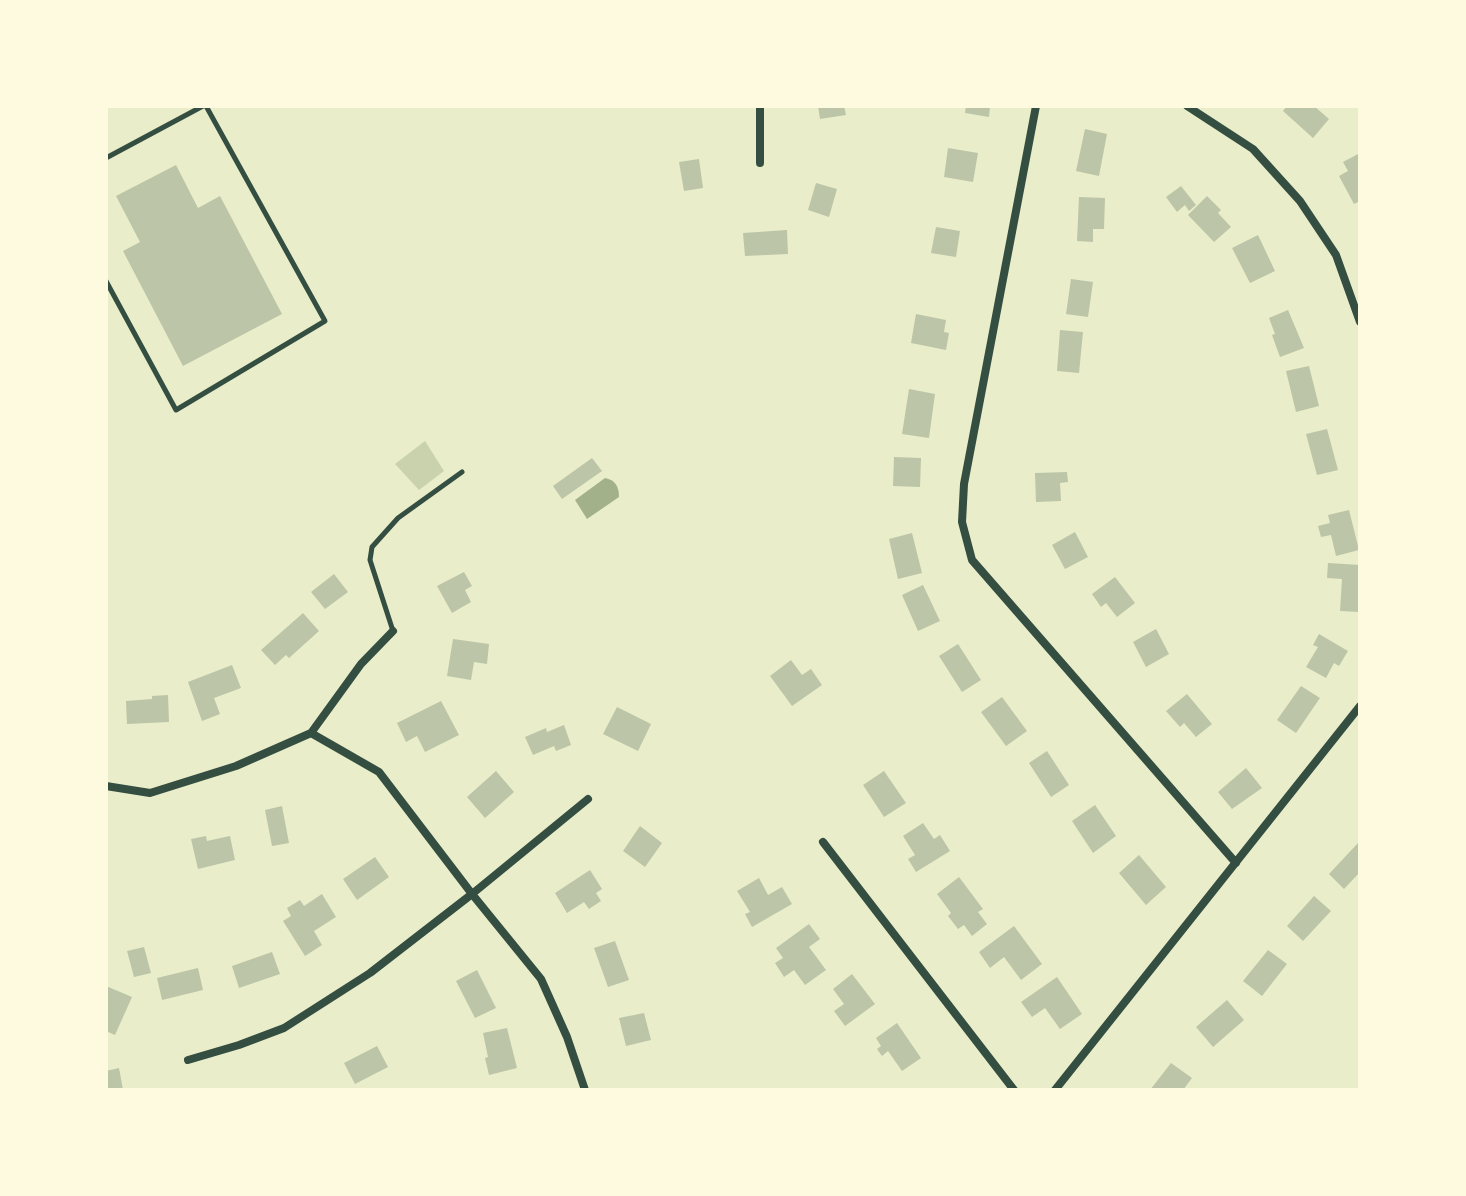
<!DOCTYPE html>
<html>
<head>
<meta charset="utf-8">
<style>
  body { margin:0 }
  #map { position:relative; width:1466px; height:1196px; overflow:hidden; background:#e9edc9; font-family:"Fira Sans Condensed",sans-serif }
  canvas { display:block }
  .frame { position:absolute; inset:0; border:108px solid #fefae0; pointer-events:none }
</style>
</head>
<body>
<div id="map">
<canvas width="1466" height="1196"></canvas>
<div class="frame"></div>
</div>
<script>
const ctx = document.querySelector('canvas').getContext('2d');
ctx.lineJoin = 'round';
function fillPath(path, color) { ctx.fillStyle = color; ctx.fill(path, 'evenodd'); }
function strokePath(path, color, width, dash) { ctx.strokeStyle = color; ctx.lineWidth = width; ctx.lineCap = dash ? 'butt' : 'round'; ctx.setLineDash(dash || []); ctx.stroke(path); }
fillPath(new Path2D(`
  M 425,441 L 444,471 L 419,490 L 395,464 Z`), '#cad2ad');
fillPath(new Path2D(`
  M 605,478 C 615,480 619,486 619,497 L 587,519 L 575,500 Z`), '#a3b18a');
fillPath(new Path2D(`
  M 818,106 L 844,106 L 846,115 L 820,119 Z
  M 966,106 L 990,106 L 989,117 L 965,113 Z
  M 1287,106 L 1314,106 L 1329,119 L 1313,138 L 1283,111 Z
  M 1085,129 L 1107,134 L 1099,176 L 1076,171 Z
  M 948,148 L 978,153 L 973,182 L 944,177 Z
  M 1360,153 L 1360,201 L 1354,204 L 1339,176 L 1348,171 L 1343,162 Z
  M 699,159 L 703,188 L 684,191 L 679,162 Z
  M 176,165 L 198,208 L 220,196 L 282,314 L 183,366 L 123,251 L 140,242 L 116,196 Z
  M 816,183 L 837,189 L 829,217 L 808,210 Z
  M 1181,186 L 1196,205 L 1189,211 L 1185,205 L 1177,212 L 1166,197 Z
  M 1207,196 L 1221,210 L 1218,213 L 1231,227 L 1214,242 L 1188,215 Z
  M 1079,197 L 1105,198 L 1104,229 L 1093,229 L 1093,242 L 1077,241 Z
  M 936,227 L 960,231 L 956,257 L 931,253 Z
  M 787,230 L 788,254 L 745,256 L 743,233 Z
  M 1258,235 L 1275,271 L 1250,283 L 1232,248 Z
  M 1071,279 L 1093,282 L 1088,317 L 1066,314 Z
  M 1288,310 L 1304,348 L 1280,357 L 1272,335 L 1275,334 L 1269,318 Z
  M 916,314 L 946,320 L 944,332 L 949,333 L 946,350 L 911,343 Z
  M 1060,330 L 1083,332 L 1079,373 L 1057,371 Z
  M 1309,366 L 1319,406 L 1296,412 L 1286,371 Z
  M 909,389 L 935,394 L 929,438 L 902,434 Z
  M 1327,429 L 1338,470 L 1317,475 L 1306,434 Z
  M 894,457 L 921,458 L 920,487 L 893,486 Z
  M 592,458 L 602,471 L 562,499 L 553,486 Z
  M 1067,472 L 1068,482 L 1060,483 L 1061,501 L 1036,502 L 1035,473 Z
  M 1349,510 L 1359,550 L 1336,556 L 1331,535 L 1321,537 L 1318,526 L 1330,523 L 1328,515 Z
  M 1075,532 L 1088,557 L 1065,569 L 1052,545 Z
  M 912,533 L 922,573 L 898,579 L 889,539 Z
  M 1328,563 L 1360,565 L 1360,612 L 1340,611 L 1342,579 L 1327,578 Z
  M 464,572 L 472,586 L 465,590 L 471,602 L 452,613 L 437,586 Z
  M 334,574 L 348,592 L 325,609 L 311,592 Z
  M 1115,577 L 1135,603 L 1117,617 L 1106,603 L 1101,607 L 1092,594 Z
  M 923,585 L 940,621 L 918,631 L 902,595 Z
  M 303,613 L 319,631 L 289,658 L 286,655 L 275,665 L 261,650 Z
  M 1156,629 L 1169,654 L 1146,667 L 1133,642 Z
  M 1319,634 L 1348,651 L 1339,666 L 1334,663 L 1326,678 L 1306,667 L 1318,647 L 1313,645 Z
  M 453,639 L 489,644 L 487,664 L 474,662 L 471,680 L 447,676 Z
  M 958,644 L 981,680 L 962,692 L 939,656 Z
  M 791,660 L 802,675 L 811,669 L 822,685 L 792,706 L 770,676 Z
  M 232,665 L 241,688 L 214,698 L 220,714 L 202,721 L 188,682 Z
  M 1301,686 L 1320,698 L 1296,733 L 1277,720 Z
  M 1187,694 L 1212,724 L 1196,737 L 1184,723 L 1180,727 L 1166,711 Z
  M 168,695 L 169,722 L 127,724 L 126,701 L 152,699 L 152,696 Z
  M 1002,697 L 1027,731 L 1006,746 L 981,712 Z
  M 441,701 L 459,735 L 425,752 L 417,736 L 406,742 L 397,723 Z
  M 617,707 L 651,724 L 638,751 L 603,734 Z
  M 564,725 L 571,745 L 556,751 L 554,746 L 533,755 L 525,737 L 546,728 L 547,732 Z
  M 1047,751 L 1069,785 L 1051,797 L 1029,763 Z
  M 1246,768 L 1262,788 L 1232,809 L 1218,792 Z
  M 496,771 L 514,792 L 485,818 L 467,797 Z
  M 884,771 L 906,803 L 884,817 L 863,785 Z
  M 1095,805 L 1116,836 L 1093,853 L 1072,821 Z
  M 282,806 L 289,843 L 272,846 L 265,810 Z
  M 923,823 L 934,839 L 940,835 L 950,851 L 916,872 L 908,859 L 915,855 L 903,836 Z
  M 640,826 L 662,843 L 645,867 L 623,851 Z
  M 206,836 L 207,841 L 230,836 L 235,860 L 198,869 L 191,839 Z
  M 1358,843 L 1360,844 L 1360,872 L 1344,889 L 1329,874 Z
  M 1139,855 L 1166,887 L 1146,905 L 1119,873 Z
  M 375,857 L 389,877 L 357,900 L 343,879 Z
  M 590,870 L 602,889 L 596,893 L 601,901 L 589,909 L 584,902 L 567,913 L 555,893 Z
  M 959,877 L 983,909 L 978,912 L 987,924 L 972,936 L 964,925 L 958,929 L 948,916 L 951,913 L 937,894 Z
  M 759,878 L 768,895 L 782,887 L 792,904 L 752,927 L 745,914 L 750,912 L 737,891 Z
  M 322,894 L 336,917 L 314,931 L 322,945 L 305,956 L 283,921 L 291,916 L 287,908 L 300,900 L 304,906 Z
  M 1314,896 L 1331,911 L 1303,941 L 1287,926 Z
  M 809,924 L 820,939 L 809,947 L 826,970 L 805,985 L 794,970 L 784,977 L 775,963 L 783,958 L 776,948 Z
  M 1014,926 L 1042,964 L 1021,980 L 1004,957 L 990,968 L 979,952 Z
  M 615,941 L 629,980 L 608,987 L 594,948 Z
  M 144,947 L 151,973 L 134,977 L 127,951 Z
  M 1268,950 L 1287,964 L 1262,996 L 1243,981 Z
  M 272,952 L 280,974 L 239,988 L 232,966 Z
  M 198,968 L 203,990 L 162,1000 L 157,978 Z
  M 477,970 L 496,1008 L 475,1018 L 456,981 Z
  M 852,974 L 875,1004 L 845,1026 L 834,1011 L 844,1004 L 833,989 Z
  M 1057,977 L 1082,1014 L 1060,1029 L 1045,1008 L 1032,1017 L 1021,1002 Z
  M 106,986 L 132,997 L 115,1035 L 106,1031 Z
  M 1227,1000 L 1244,1020 L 1213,1047 L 1196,1027 Z
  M 644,1013 L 651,1040 L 626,1046 L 619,1018 Z
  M 897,1023 L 921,1058 L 902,1071 L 888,1051 L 882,1056 L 877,1049 L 881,1046 L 876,1038 Z
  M 507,1028 L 517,1068 L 489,1075 L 485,1058 L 488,1057 L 483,1033 Z
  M 377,1046 L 388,1067 L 355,1084 L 344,1063 Z
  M 1171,1063 L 1192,1078 L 1183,1090 L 1150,1090 Z
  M 119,1068 L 123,1090 L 106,1090 L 106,1071 Z`), '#bcc5a7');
strokePath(new Path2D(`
  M 106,158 L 203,106
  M 106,281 L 176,410 L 325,321 L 206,106
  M 393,631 L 370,560 L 372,547 L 398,518 L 462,472`), '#344e41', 5);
strokePath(new Path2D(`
  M 760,106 L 760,163
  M 1036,106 L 964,484 L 962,522 L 972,560 L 1236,863
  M 1187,106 L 1253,149 L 1300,201 L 1336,255 L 1360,322
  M 311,733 L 379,772 L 472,894 L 541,979 L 567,1037 L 585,1090
  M 311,733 L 361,664 L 393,631
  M 106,786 L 150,793 L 236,766 L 311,733
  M 823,842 L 1014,1090
  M 188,1060 L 239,1045 L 284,1028 L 370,973 L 472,894 L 588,799
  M 1055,1090 L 1360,706`), '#344e41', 8);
</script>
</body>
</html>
